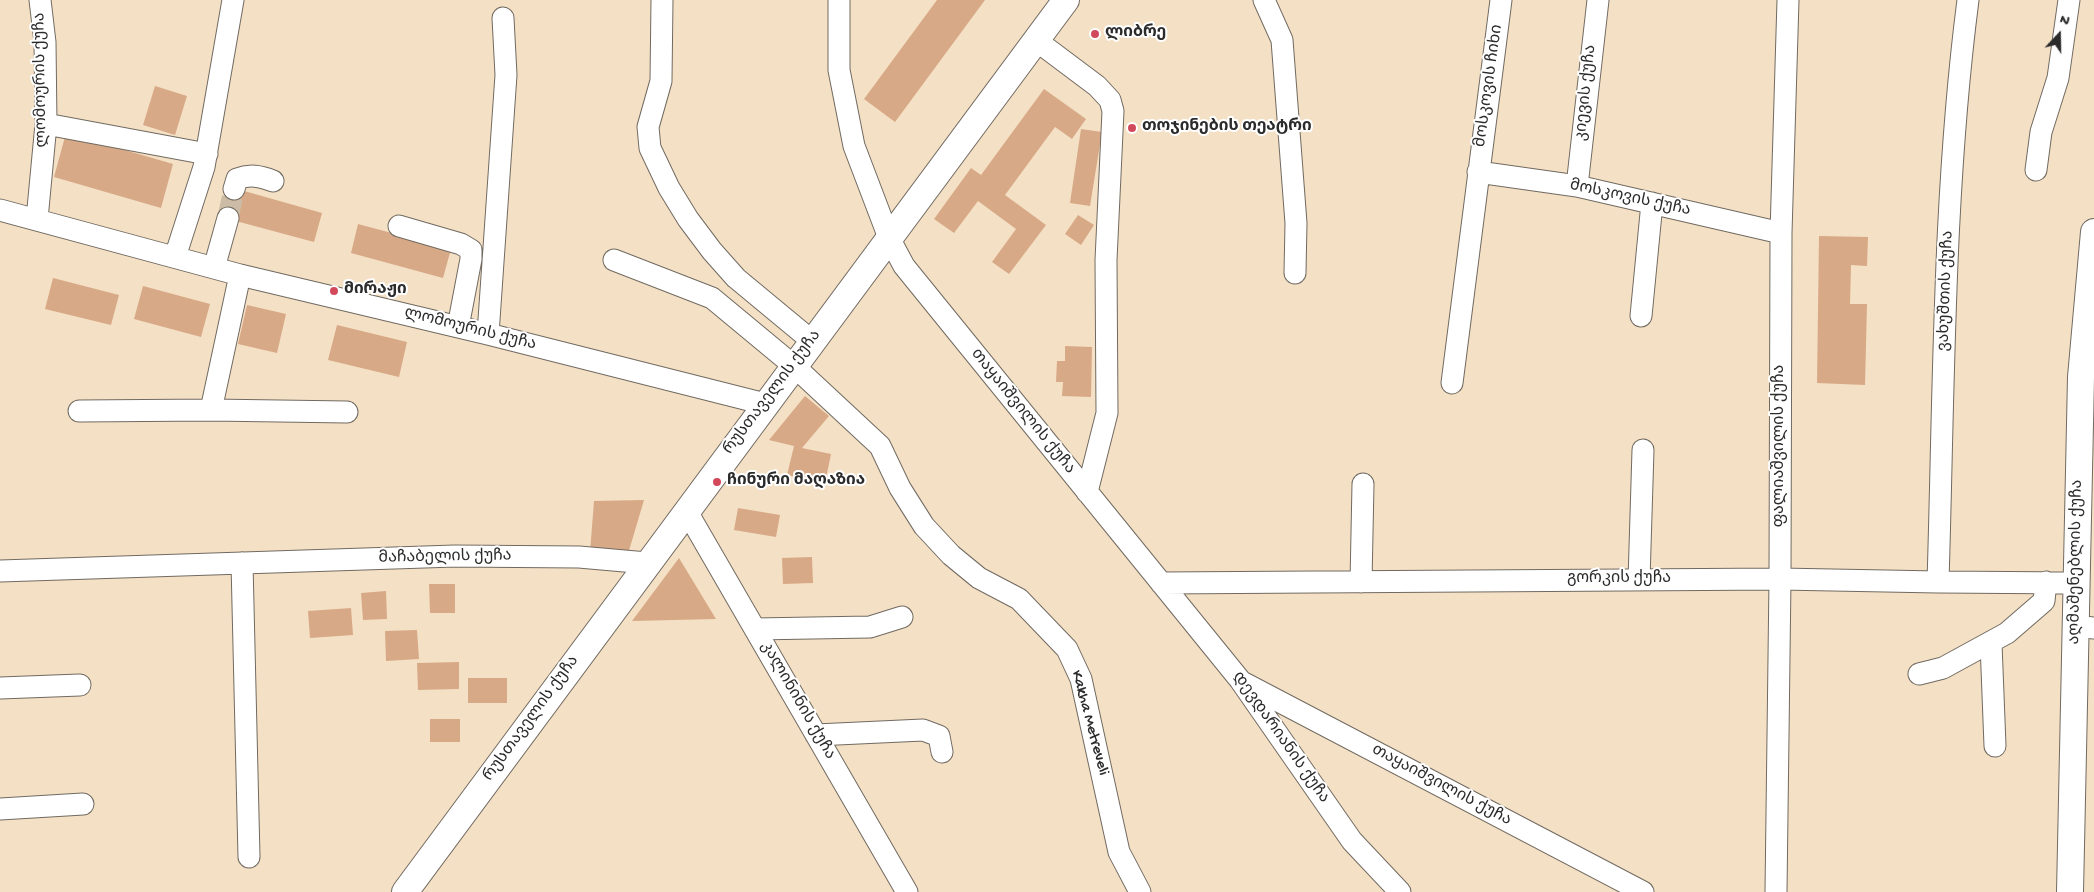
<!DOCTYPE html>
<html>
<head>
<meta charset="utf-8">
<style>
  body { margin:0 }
  #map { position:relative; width:2094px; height:892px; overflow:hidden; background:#f4e0c5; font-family:"Gochi Hand",sans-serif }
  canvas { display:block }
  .north { position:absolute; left:2034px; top:10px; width:50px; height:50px; -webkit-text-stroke:4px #fff; paint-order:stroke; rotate:21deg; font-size:14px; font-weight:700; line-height:20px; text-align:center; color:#2b2b2b }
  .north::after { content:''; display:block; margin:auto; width:18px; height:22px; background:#2b2b2b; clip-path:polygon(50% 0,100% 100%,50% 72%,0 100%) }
</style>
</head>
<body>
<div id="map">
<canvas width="2094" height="892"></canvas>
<div class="north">N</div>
</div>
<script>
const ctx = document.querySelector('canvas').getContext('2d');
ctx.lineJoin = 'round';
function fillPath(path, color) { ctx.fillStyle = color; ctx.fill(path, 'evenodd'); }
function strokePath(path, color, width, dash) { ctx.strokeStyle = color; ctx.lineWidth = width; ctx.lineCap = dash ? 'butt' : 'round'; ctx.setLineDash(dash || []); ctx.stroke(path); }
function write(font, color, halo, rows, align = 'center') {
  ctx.font = font + ' "Gochi Hand","Noto Sans Georgian",sans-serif'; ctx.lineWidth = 4; ctx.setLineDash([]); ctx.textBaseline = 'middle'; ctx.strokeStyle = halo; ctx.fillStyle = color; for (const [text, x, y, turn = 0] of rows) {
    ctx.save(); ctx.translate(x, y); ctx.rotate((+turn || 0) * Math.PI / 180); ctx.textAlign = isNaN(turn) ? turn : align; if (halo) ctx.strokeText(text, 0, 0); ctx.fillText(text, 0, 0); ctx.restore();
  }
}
fillPath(new Path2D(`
  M 937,0 L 985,0 L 895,122 L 864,99 Z
  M 155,86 L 187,96 L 175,135 L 143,125 Z
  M 1044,89 L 1086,119 L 1072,139 L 1055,127 L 1005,195 L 1046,225 L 1009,274 L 992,262 L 1016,229 L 978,201 L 954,233 L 934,219 L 971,168 L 981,175 Z
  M 1081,129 L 1102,132 L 1090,206 L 1070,203 Z
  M 66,133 L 173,164 L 161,208 L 54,177 Z
  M 230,187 L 322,213 L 314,242 L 221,217 Z
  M 1078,215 L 1094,225 L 1081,245 L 1065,234 Z
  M 358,224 L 451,249 L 443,278 L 351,253 Z
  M 1819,236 L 1868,237 L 1867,266 L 1851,265 L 1850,304 L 1867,304 L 1865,385 L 1817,383 Z
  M 53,278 L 119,295 L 111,325 L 45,309 Z
  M 143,286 L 210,304 L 201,337 L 134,319 Z
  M 247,305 L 286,314 L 277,353 L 238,344 Z
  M 337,325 L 407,342 L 399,377 L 328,360 Z
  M 1065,346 L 1092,347 L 1091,397 L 1062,396 L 1063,382 L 1056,382 L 1057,361 L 1065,361 Z
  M 805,396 L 829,416 L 802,448 L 831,454 L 825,483 L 787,475 L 794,446 L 769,440 Z
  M 644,500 L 628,554 L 590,552 L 594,501 Z
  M 738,508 L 780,515 L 776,537 L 734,530 Z
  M 812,557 L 813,583 L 783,584 L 782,558 Z
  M 679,558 L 716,619 L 632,621 Z
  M 429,584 L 455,584 L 455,613 L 430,613 Z
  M 386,591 L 387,619 L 363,620 L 361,593 Z
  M 351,608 L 353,635 L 310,638 L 308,611 Z
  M 417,630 L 419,659 L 386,661 L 385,631 Z
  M 459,662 L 459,689 L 418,690 L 417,663 Z
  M 468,678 L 507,678 L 507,703 L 468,703 Z
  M 430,719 L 460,719 L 460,742 L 430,742 Z`), '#d8a986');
strokePath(new Path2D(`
  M 228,218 L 234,189`), '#ccbca6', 21, [21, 11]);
const minor = new Path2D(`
  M 662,0 L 661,81 L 648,127 L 650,148 L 669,188 L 688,219 L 712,251 L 736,278 L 812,341
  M 839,0 L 839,70 L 854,146 L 889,238 L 904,266 L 1240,680 L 1352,841 L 1400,892
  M 1264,0 L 1282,40 L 1296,223 L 1295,273
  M 1037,41 L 1097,86 L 1110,100 L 1113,111 L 1106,260 L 1107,413 L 1087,492
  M 46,124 L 207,154
  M 2036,170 L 2041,132 L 2058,78 L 2069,0
  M 1478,172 L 1577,186 L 1781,233
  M 1577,186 L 1598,0
  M 234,189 L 237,179 C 250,174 260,176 273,181
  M 0,210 L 240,275 L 488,334 L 765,404
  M 37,219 L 46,124 L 45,42 L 40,0
  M 399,226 L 461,244 L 471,250 L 471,259 L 458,327
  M 175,257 L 204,167 L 233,0
  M 614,260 L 712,298 L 794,366 L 880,446 L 900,488 L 924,526 L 951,555 L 979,578 L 1019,599 L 1067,649 L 1081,679 L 1119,852 L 1140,892
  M 214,268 L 228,218
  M 1641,316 L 1652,203
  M 488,334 L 506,75 L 503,18
  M 1452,383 L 1501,0
  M 211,410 L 347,412
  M 79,411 L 211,410 L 240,275
  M 686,510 L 907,892
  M 242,563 L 249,857
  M 0,571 L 455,556 L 579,557 L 647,563
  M 1639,580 L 1643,450
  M 1361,582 L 1363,484
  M 1938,582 C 1944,388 1943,193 1968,0
  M 1161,583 L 1780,579 L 1938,582 L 2077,583
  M 2076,626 L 2094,628
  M 755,629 L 870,627 L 902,617
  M 1991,643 L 1995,746
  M 1919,674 L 1943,668 L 2007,633 L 2044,601 L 2046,582
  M 1244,683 L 1643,892
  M 0,688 L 80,685
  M 816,735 L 923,730 L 939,736 L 942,752
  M 0,809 L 83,804
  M 1776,892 L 1780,579 L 1781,233 L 1788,0`);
const major = new Path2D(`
  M 405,892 L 1066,0
  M 2070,892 L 2081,377 L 2094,232`);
strokePath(minor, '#716a61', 23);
strokePath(major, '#716a61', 28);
strokePath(minor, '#fff', 21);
strokePath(major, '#fff', 26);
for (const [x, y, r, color] of [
  [1095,34,5,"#d1495b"],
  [1132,128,5,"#d1495b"],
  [334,291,5,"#d1495b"],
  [717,482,5,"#d1495b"]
]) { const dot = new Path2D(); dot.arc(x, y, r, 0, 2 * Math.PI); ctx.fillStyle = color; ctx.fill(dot); strokePath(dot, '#fff', 2); }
write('bold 16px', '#2b2b2b', '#fff', [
  ["ლიბრე",1105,34],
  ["თოჯინების თეატრი",1142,128],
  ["მირაჟი",344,291],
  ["ჩინური მაღაზია",727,482]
], 'left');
write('16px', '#2b2b2b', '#fff', [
  ["ლომოურის ქუჩა",42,80,-91],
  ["მოსკოვის ჩიხი",1490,86,-82],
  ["კიევის ქუჩა",1587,93,-84],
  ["მოსკოვის ქუჩა",1630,199,12],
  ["ვახუშთის ქუჩა",1947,291,-88],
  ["ლომოურის ქუჩა",470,330,14],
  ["რუსთაველის ქუჩა",773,393,-53],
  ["თაყაიშვილის ქუჩა",1022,412,51],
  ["ფალიაშვილის ქუჩა",1781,446,-90],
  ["მაჩაბელის ქუჩა",445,558,-1],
  ["აღმაშენებლის ქუჩა",2077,562,-89],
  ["გორკის ქუჩა",1619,580],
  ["კალინინის ქუჩა",797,701,60],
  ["რუსთაველის ქუჩა",532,719,-54],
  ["Kakha Metreveli",1089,723,75],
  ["დევდარიანის ქუჩა",1280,738,55],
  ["თაყაიშვილის ქუჩა",1441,786,28]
]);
</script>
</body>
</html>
